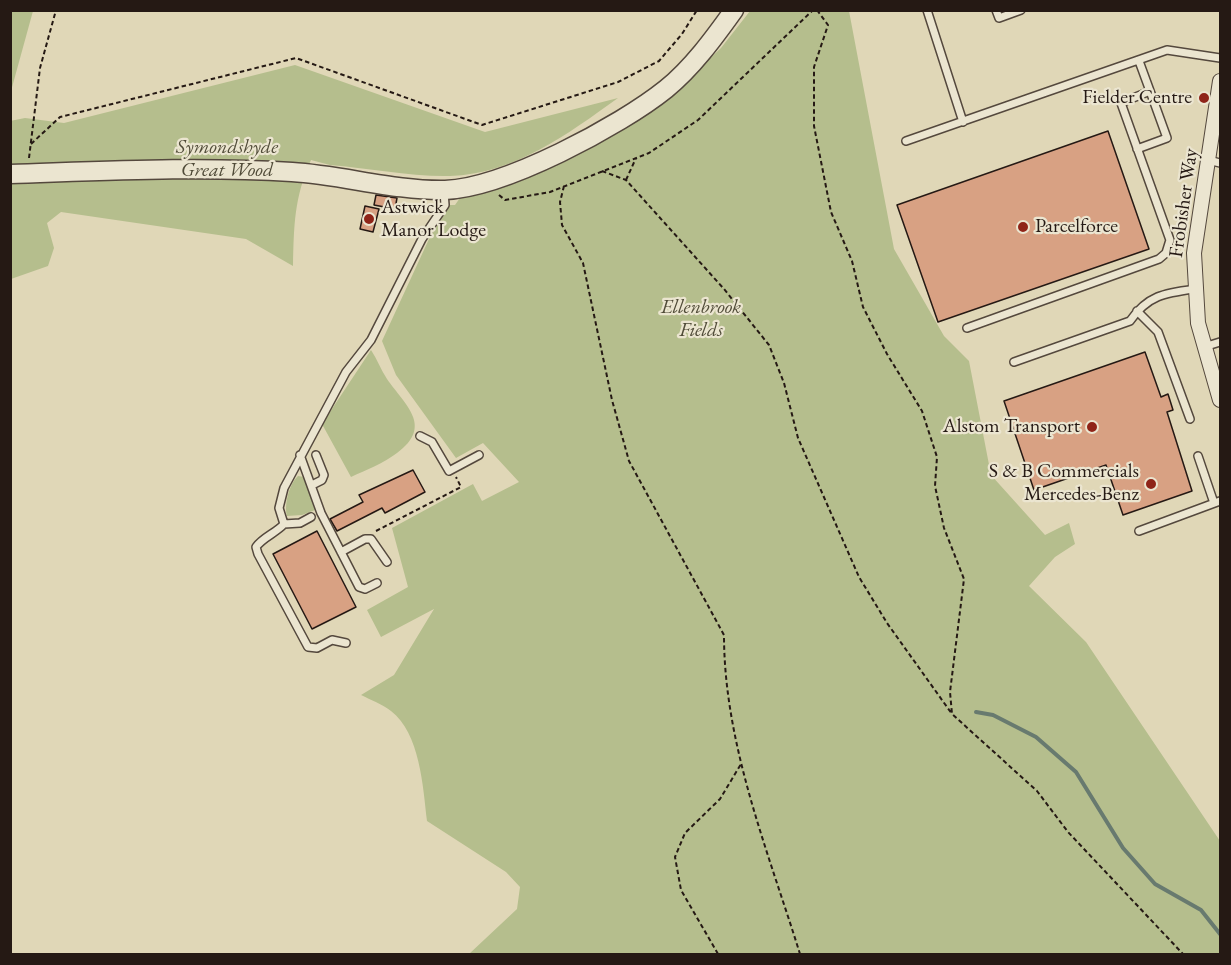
<!DOCTYPE html>
<html>
<head>
<meta charset="utf-8">
<style>
  body { margin:0 }
  #map { position:relative; width:1231px; height:965px; overflow:hidden; background:#e0d7b7; font-family:"EB Garamond",serif }
  canvas { display:block }
  .frame { position:absolute; inset:0; border:12px solid #251914; pointer-events:none }
</style>
</head>
<body>
<div id="map">
<canvas width="1231" height="965"></canvas>
<div class="frame"></div>
</div>
<script>
const ctx = document.querySelector('canvas').getContext('2d');
ctx.lineJoin = 'round';
function fillPath(path, color) { ctx.fillStyle = color; ctx.fill(path, 'evenodd'); }
function strokePath(path, color, width, dash) { ctx.strokeStyle = color; ctx.lineWidth = width; ctx.lineCap = dash ? 'butt' : 'round'; ctx.setLineDash(dash || []); ctx.stroke(path); }
function write(font, color, halo, rows, align = 'center') {
  ctx.font = font + ' "EB Garamond",serif'; ctx.lineWidth = 4.5; ctx.setLineDash([]); ctx.textBaseline = 'middle'; ctx.strokeStyle = halo; ctx.fillStyle = color; for (const [text, x, y, turn = 0] of rows) {
    ctx.save(); ctx.translate(x, y); ctx.rotate((+turn || 0) * Math.PI / 180); ctx.textAlign = isNaN(turn) ? turn : align; if (halo) ctx.strokeText(text, 0, 0); ctx.fillText(text, 0, 0); ctx.restore();
  }
}
fillPath(new Path2D(`
  M 11,10 L 33,11 L 11,91 L 10,11 Z
  M 750,11 L 849,11 L 894,249 L 944,336 L 969,361 L 991,475 L 1045,535 L 1069,523 L 1075,544 L 1055,557 L 1029,586 L 1086,642 L 1220,841 L 1220,954 L 469,954 L 517,909 L 520,887 L 506,872 L 427,821 C 423,787 420,733 391,711 C 382,704 371,700 361,695 L 394,675 L 434,609 L 381,637 L 367,610 L 408,587 L 392,528 L 473,484 L 482,501 L 519,482 L 483,443 L 456,458 L 396,375 L 382,341 L 429,239 L 450,205 L 455,205 L 462,195 L 493,190 L 534,173 L 671,95 L 721,48 Z
  M 295,65 L 485,132 L 618,98 C 568,134 514,174 450,176 C 412,177 368,168 330,165 L 311,160 C 294,198 294,225 293,266 L 246,239 L 61,212 L 47,223 L 54,248 L 48,266 L 11,279 L 10,121 L 25,118 L 64,123 Z
  M 371,350 C 377,359 381,370 387,379 C 405,405 434,426 397,453 C 384,463 366,470 351,477 L 322,424 Z
  M 298,476 L 304,477 L 315,510 L 302,515 L 287,516 C 284,505 289,484 298,476 Z`), '#b5be8d');
strokePath(new Path2D(`
  M 976,712 L 993,715 L 1036,737 L 1076,772 L 1123,848 L 1155,884 L 1201,910 L 1220,934`), '#687a6f', 4);
const building = new Path2D(`
  M 1108,131 L 1149,249 L 938,322 L 897,205 Z
  M 376,195 L 397,198 L 395,209 L 374,205 Z
  M 365,206 L 379,209 L 373,232 L 360,229 Z
  M 1145,352 L 1161,397 L 1168,394 L 1173,410 L 1167,412 L 1192,491 L 1123,515 L 1106,465 L 1034,490 L 1004,401 Z
  M 413,470 L 425,492 L 385,513 L 382,508 L 337,531 L 330,519 L 363,502 L 359,495 Z
  M 317,531 L 356,607 L 312,629 L 273,554 Z`);
fillPath(building, '#d8a183');
strokePath(building, '#251914', 1.5);
const service = new Path2D(`
  M 927,10 L 963,122
  M 996,10 L 999,18 L 1021,10
  M 1139,61 L 1150,91
  M 906,141 L 1167,50 L 1220,58
  M 1208,160 L 1220,163
  M 1137,311 L 1158,332 L 1190,419
  M 967,328 L 1159,259 L 1166,253 L 1170,240 L 1121,103 L 1150,91 L 1167,138 L 1137,149
  M 1204,347 L 1220,342
  M 1014,362 L 1130,321 C 1148,295 1165,293 1195,289
  M 420,436 L 432,442 L 449,471 L 479,455
  M 300,455 L 321,513 L 359,587 L 365,589 L 377,583
  M 1198,456 L 1214,503
  M 312,485 L 322,480 L 324,475 L 316,455
  M 311,517 L 300,523 L 284,524 L 279,508 L 284,488 L 346,372 L 371,340 L 422,239 L 445,205 L 444,192
  M 284,524 C 276,533 263,537 256,547 L 258,554 L 308,647 L 317,648 L 332,640 L 346,643
  M 1139,531 L 1220,501
  M 341,552 L 365,539 L 371,539 L 387,562`);
const minor = new Path2D(`
  M 1220,81 L 1194,253 L 1198,323 L 1220,400`);
const tertiary = new Path2D(`
  M 10,174 C 104,171 198,166 292,172 C 343,175 394,191 445,190 C 504,188 620,126 666,89 C 692,68 714,38 734,10`);
strokePath(service, '#54483d', 10);
strokePath(minor, '#54483d', 16);
strokePath(tertiary, '#54483d', 21);
strokePath(new Path2D(`
  M 817,10 L 828,25 L 814,67 L 814,126 L 831,212 L 852,261 L 863,307 L 887,354 L 922,411 L 937,457 L 935,486 L 944,528 L 964,579 L 950,692 L 952,714 L 1037,791 L 1068,832 L 1183,954
  M 31,144 L 60,117 L 296,58 L 482,125 L 618,82 L 659,61 L 682,34 L 697,10
  M 29,158 L 40,68 L 56,10
  M 602,171 L 626,180 L 724,289 L 769,345 L 784,383 L 798,438 L 859,577 L 887,623 L 952,714
  M 626,180 L 636,158
  M 564,186 L 560,202 L 562,225 L 583,263 L 612,400 L 629,461 L 724,635 C 724,744 768,851 800,954
  M 499,195 L 505,200 L 550,192 L 649,153 L 698,120 L 813,10
  M 376,531 L 461,487 L 456,477
  M 718,954 L 681,890 L 675,857 L 685,833 L 720,799 L 741,764`), '#251914', 2, [4.5, 3]);
strokePath(service, '#ebe5d0', 7);
strokePath(minor, '#ebe5d0', 14);
strokePath(tertiary, '#ebe5d0', 18);
for (const [x, y, r, color] of [
  [1204,98,6,"#8f2418"],
  [369,219,6,"#8f2418"],
  [1023,227,6,"#8f2418"],
  [1092,427,6,"#8f2418"],
  [1151,484,6,"#8f2418"]
]) { const dot = new Path2D(); dot.arc(x, y, r, 0, 2 * Math.PI); ctx.fillStyle = color; ctx.fill(dot); strokePath(dot, '#ebe5d0', 2); }
write('20px', '#251914', '#ebe5d0', [
  ["Fielder Centre",1192,98],
  ["Astwick",381,208,"left"],
  ["Manor Lodge",381,231,"left"],
  ["Parcelforce",1035,227,"left"],
  ["Alstom Transport",1080,427],
  ["S & B Commercials",1139,472],
  ["Mercedes-Benz",1139,495]
], 'right');
write('italic 20px', '#504b38', '#ebe5d0', [
  ["Symondshyde",227,148],
  ["Great Wood",227,171],
  ["Ellenbrook",701,308],
  ["Fields",701,331]
]);
write('20px', '#251914', '#ebe5d0', [
  ["Frobisher Way",1184,203,-82]
]);
</script>
</body>
</html>
